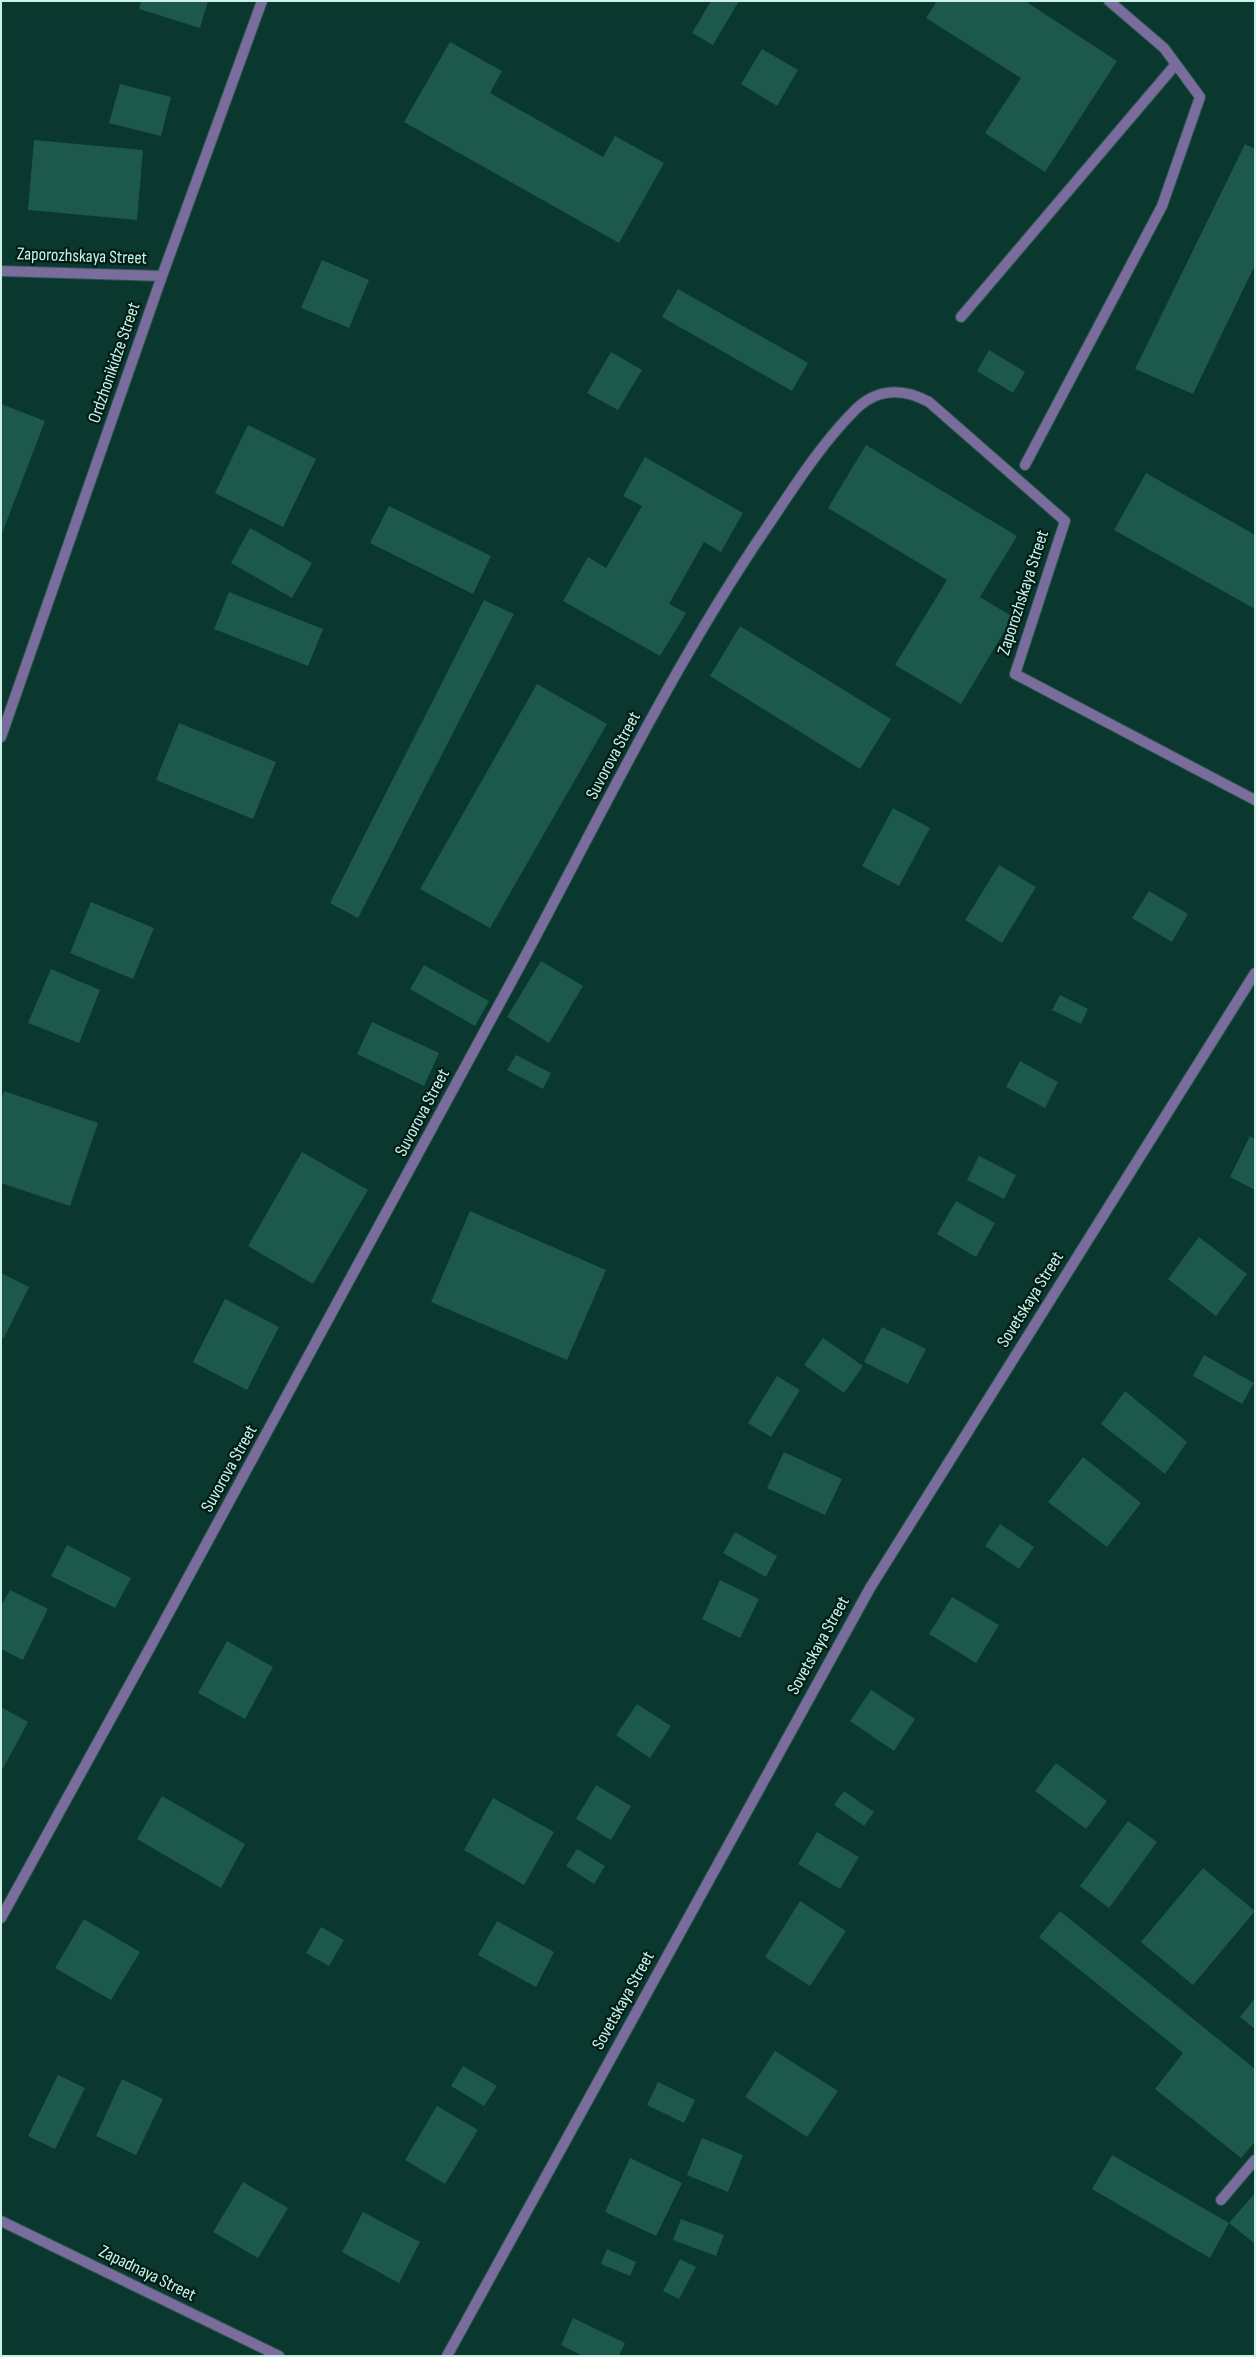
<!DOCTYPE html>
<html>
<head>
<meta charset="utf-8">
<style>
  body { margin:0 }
  #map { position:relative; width:1256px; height:2357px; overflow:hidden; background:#0a372e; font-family:"Sofia Sans Condensed",sans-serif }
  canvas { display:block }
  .frame { position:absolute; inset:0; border:2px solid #cbf1e7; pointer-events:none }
</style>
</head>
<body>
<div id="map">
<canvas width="1256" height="2357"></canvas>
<div class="frame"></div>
</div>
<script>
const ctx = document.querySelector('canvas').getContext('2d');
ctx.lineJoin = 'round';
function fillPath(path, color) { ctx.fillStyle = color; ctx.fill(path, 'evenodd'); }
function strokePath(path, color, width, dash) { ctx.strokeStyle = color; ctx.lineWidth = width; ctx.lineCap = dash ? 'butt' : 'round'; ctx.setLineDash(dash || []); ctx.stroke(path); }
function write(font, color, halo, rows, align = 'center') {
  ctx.font = font + ' "Sofia Sans Condensed",sans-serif'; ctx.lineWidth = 4.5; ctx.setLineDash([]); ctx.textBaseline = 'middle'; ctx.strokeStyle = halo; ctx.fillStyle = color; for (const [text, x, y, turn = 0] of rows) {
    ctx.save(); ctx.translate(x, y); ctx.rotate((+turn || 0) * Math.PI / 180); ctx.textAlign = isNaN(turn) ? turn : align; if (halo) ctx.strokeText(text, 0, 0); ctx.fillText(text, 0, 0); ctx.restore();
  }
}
fillPath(new Path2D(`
  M 141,1 L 208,1 L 200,28 L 139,9 Z
  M 711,1 L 739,1 L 713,45 L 692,33 Z
  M 937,1 L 1025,1 L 1117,61 L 1045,172 L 985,133 L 1021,78 L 926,18 Z
  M 450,42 L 502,71 L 490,93 L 603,157 L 615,136 L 664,163 L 619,243 L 404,122 Z
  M 762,49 L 798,70 L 777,106 L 741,84 Z
  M 120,84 L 171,97 L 161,136 L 109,123 Z
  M 34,140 L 143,150 L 137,220 L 28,210 Z
  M 1245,144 L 1255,149 L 1255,265 L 1193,394 L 1135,369 Z
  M 322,260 L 369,280 L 349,328 L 301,308 Z
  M 678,289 L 808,363 L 792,391 L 662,317 Z
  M 989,350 L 1025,372 L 1013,393 L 977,371 Z
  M 611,352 L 642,370 L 618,410 L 587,393 Z
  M 1,404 L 45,421 L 1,536 Z
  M 248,425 L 316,459 L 283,527 L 215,493 Z
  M 866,445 L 1017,536 L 980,597 L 1013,617 L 961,704 L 895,665 L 947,580 L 828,508 Z
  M 645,457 L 743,513 L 721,552 L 704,542 L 669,604 L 686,613 L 660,656 L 563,601 L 588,557 L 606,568 L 642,506 L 623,496 Z
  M 1146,473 L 1255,535 L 1255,609 L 1114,530 Z
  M 389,506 L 491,556 L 473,594 L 370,543 Z
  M 250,528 L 312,563 L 292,598 L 231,563 Z
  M 229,592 L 323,629 L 308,666 L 214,629 Z
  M 484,600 L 514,614 L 358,918 L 330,903 Z
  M 740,626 L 891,719 L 860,769 L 710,676 Z
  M 537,684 L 607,724 L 490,928 L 420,889 Z
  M 179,723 L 276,762 L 253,819 L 156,780 Z
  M 893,808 L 930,828 L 899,886 L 862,866 Z
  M 999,865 L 1036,887 L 1002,943 L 965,920 Z
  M 1149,891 L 1188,914 L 1172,942 L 1132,918 Z
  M 91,902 L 154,928 L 133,979 L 70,953 Z
  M 541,961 L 583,986 L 549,1043 L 507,1017 Z
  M 424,965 L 489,1001 L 475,1026 L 410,989 Z
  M 51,969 L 100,990 L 79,1043 L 28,1023 Z
  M 1060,995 L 1088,1009 L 1081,1024 L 1052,1010 Z
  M 372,1022 L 439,1053 L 424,1086 L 357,1054 Z
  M 516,1055 L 551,1073 L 543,1089 L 507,1070 Z
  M 1020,1061 L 1058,1082 L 1045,1108 L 1006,1087 Z
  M 4,1091 L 98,1123 L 70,1206 L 1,1183 L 1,1100 Z
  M 1250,1136 L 1255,1139 L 1255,1190 L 1230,1177 Z
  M 302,1152 L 368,1190 L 313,1284 L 248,1246 Z
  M 979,1156 L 1016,1175 L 1004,1199 L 967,1180 Z
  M 956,1201 L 995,1223 L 976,1257 L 937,1234 Z
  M 470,1211 L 606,1270 L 567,1360 L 431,1302 Z
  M 1199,1237 L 1247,1274 L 1216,1316 L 1168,1279 Z
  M 1,1273 L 29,1287 L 4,1338 L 1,1337 Z
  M 225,1299 L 279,1327 L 247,1390 L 193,1362 Z
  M 882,1327 L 926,1349 L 908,1384 L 864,1362 Z
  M 823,1338 L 863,1366 L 844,1393 L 804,1365 Z
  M 1204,1355 L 1254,1383 L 1242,1404 L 1193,1376 Z
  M 777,1376 L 800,1390 L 771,1437 L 748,1423 Z
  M 1125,1391 L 1187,1442 L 1165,1474 L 1101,1424 Z
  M 784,1452 L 842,1479 L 825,1515 L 767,1488 Z
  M 1083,1457 L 1141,1503 L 1107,1547 L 1048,1502 Z
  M 1000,1524 L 1034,1547 L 1019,1569 L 985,1546 Z
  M 735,1532 L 777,1556 L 766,1577 L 723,1553 Z
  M 67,1545 L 131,1578 L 115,1608 L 51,1576 Z
  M 720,1580 L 759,1599 L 740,1638 L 702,1619 Z
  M 10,1590 L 48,1609 L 23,1660 L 1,1649 L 1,1606 Z
  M 952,1597 L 999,1625 L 976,1663 L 929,1634 Z
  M 227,1641 L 273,1667 L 245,1719 L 198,1693 Z
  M 871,1690 L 915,1719 L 894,1751 L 850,1721 Z
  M 637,1704 L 671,1726 L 650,1758 L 616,1735 Z
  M 1,1707 L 28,1722 L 1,1772 Z
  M 1056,1763 L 1107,1801 L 1086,1829 L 1035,1791 Z
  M 596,1785 L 631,1806 L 611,1840 L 576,1819 Z
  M 844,1791 L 874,1812 L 864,1826 L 834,1805 Z
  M 162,1796 L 245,1844 L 221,1888 L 137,1839 Z
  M 493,1798 L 554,1832 L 524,1885 L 464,1850 Z
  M 1128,1821 L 1157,1842 L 1109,1908 L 1080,1886 Z
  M 817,1832 L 859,1857 L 840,1889 L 798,1864 Z
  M 577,1849 L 605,1866 L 594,1884 L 566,1866 Z
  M 1203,1868 L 1255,1911 L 1193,1985 L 1141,1942 Z
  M 800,1901 L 846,1931 L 810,1986 L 765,1957 Z
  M 1060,1911 L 1255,2069 L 1255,2142 L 1241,2158 L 1155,2089 L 1183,2053 L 1039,1937 Z
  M 84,1919 L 140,1952 L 111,2000 L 55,1968 Z
  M 497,1921 L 554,1952 L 536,1987 L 478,1955 Z
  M 321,1927 L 344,1940 L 329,1966 L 306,1953 Z
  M 1255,1998 L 1255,2029 L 1240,2017 Z
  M 775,2051 L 838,2091 L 807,2137 L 745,2097 Z
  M 463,2066 L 497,2086 L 484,2106 L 451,2086 Z
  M 58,2075 L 85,2088 L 55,2149 L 28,2136 Z
  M 122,2079 L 163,2099 L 136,2155 L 96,2136 Z
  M 658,2082 L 695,2100 L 684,2123 L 647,2105 Z
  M 437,2106 L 478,2130 L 445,2184 L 405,2160 Z
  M 702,2138 L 743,2155 L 728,2192 L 687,2175 Z
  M 1112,2155 L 1229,2223 L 1210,2258 L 1092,2189 Z
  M 630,2158 L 682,2183 L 656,2236 L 605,2212 Z
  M 243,2182 L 288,2208 L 258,2258 L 213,2232 Z
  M 1255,2193 L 1255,2244 L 1229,2223 Z
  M 363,2212 L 420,2242 L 399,2283 L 342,2252 Z
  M 681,2219 L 724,2235 L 716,2256 L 673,2240 Z
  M 607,2249 L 636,2262 L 630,2276 L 601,2264 Z
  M 680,2259 L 696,2267 L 679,2299 L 663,2291 Z
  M 573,2318 L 625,2343 L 619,2356 L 583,2356 L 561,2345 Z`), '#1d584c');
const service = new Path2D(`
  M 961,317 L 1176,64
  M 1025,465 L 1162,206 L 1200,97 L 1164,48 L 1109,1
  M 1221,2200 L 1255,2160`);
const minor = new Path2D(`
  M 1,271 L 162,276
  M 1,737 L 162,276 L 262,1
  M 1,1918 C 176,1601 350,1284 521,964 C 600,817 673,665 767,527 C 794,487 821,444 855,410 C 877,388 903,388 929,402 L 1065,521 L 1015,674 L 1255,800
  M 1,2221 L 279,2356
  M 447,2356 L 870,1588 L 1255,973`);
strokePath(service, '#29554c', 12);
strokePath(minor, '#29554c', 12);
strokePath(service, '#7a6c9d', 10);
strokePath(minor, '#7a6c9d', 10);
write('18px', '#cbf1e7', '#001d17', [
  ["Zaporozhskaya Street",82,257,2],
  ["Ordzhonikidze Street",115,363,-71],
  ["Zaporozhskaya Street",1024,593,-72],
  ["Suvorova Street",614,756,-62],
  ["Suvorova Street",423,1113,-62],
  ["Sovetskaya Street",1031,1300,-58],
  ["Suvorova Street",230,1469,-61],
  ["Sovetskaya Street",819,1646,-61],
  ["Sovetskaya Street",624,2001,-61],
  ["Zapadnaya Street",147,2274,26]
]);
</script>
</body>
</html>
